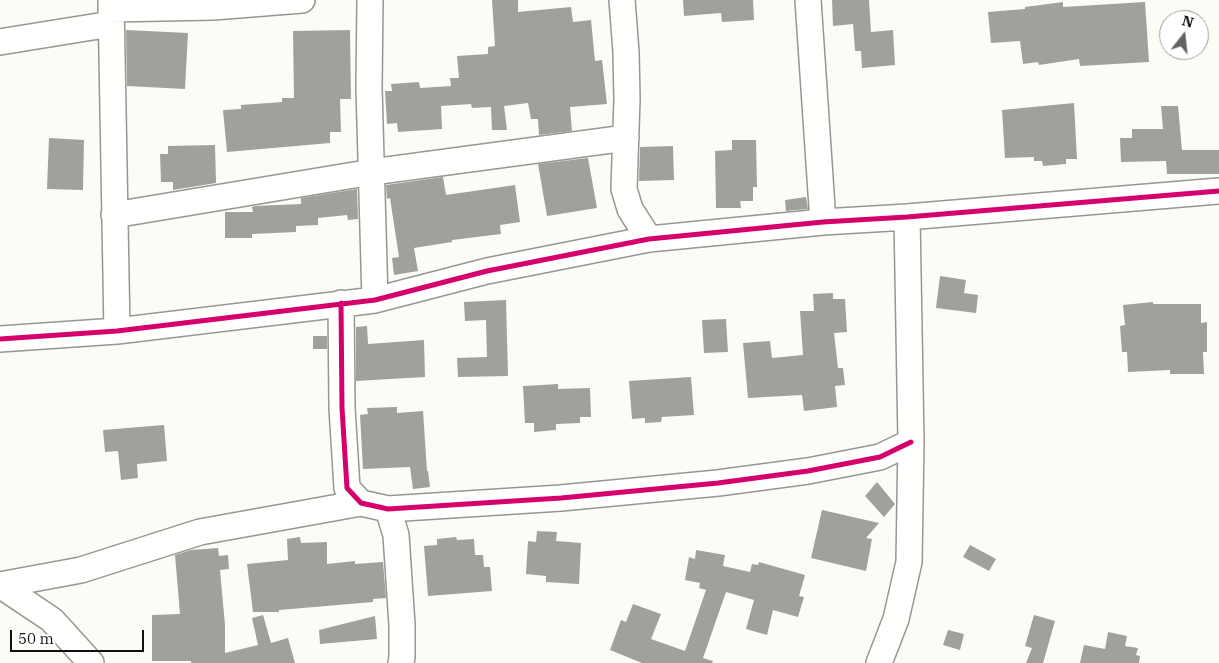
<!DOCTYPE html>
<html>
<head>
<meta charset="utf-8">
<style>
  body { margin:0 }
  #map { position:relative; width:1219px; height:663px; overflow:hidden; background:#fcfcf7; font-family:"IBM Plex Serif",serif }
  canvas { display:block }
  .north { position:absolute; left:1159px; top:10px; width:50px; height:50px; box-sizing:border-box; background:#fff; border:1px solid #9f9f9f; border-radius:50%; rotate:16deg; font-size:14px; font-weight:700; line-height:20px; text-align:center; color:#101010 }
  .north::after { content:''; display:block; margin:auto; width:18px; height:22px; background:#636361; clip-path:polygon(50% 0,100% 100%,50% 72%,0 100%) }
  .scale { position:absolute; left:10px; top:630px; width:134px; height:22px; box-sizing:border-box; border:2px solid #101010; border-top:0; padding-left:6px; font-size:15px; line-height:18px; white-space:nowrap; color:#101010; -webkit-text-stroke:4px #fff; paint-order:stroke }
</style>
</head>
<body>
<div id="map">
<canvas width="1219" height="663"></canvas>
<div class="north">N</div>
<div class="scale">50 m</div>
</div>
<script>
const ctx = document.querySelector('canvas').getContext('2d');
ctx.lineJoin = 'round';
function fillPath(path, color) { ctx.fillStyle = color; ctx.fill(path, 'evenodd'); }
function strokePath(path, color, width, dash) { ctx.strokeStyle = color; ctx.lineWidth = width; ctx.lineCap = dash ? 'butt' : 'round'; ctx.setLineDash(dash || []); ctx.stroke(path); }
fillPath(new Path2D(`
  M 492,0 L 518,0 L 518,12 L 571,7 L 573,22 L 591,20 L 595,61 L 602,60 L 607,104 L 570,107 L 572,131 L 539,135 L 538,119 L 531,119 L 528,103 L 504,106 L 507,130 L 492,130 L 491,107 L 472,108 L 471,104 L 441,106 L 442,129 L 398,132 L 397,123 L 387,124 L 385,91 L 392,91 L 391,84 L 419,82 L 420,88 L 451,86 L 450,78 L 459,78 L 457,56 L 488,54 L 488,47 L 495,46 Z
  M 683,0 L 753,0 L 754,20 L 722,22 L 721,13 L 684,16 Z
  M 832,0 L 869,0 L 871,32 L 893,30 L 895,65 L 862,68 L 861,51 L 855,51 L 853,24 L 833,26 Z
  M 1063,2 L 1063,7 L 1145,2 L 1149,62 L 1080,66 L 1079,59 L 1039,65 L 1038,62 L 1023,64 L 1020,41 L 991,43 L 988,12 L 1025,9 L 1025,7 Z
  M 126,30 L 188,33 L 185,89 L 127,86 Z
  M 350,30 L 351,99 L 340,99 L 341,132 L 330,132 L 330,143 L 227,152 L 223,110 L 241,109 L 241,105 L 282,102 L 282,98 L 294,98 L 293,31 Z
  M 1074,103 L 1077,159 L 1066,159 L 1066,164 L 1043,166 L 1042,161 L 1034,161 L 1034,157 L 1005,158 L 1002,110 Z
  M 1161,106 L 1178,106 L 1182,150 L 1219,150 L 1219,174 L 1167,174 L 1166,161 L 1121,162 L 1120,138 L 1132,138 L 1132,129 L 1163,129 Z
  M 49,138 L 84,140 L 83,190 L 47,189 Z
  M 732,140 L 756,140 L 757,187 L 753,187 L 753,201 L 740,201 L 741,208 L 716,208 L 715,151 L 732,150 Z
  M 215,145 L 216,183 L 173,190 L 173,182 L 161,182 L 160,154 L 168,154 L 168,146 Z
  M 673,146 L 674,180 L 639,181 L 640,147 Z
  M 588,158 L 597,208 L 547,216 L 538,164 Z
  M 443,177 L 446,195 L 515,185 L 520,222 L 500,225 L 501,234 L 452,240 L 452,242 L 414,248 L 418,271 L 394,275 L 392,258 L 399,257 L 390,198 L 387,199 L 386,185 Z
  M 357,189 L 358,219 L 348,220 L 347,215 L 318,218 L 318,225 L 296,226 L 296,232 L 252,234 L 252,238 L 225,238 L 225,212 L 253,212 L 252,207 L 255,206 L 301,204 L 301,198 Z
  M 806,197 L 808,209 L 786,211 L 785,200 Z
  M 940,276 L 966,280 L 964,293 L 978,295 L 976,313 L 936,308 Z
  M 833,293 L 833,299 L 845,299 L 847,332 L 834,333 L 838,368 L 843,368 L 845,385 L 835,386 L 837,407 L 804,411 L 802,395 L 748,398 L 743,343 L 770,341 L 772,358 L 803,355 L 800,311 L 814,311 L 813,294 Z
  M 506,300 L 508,376 L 458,377 L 457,358 L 487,357 L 486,320 L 465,321 L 464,302 Z
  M 1153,302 L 1153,304 L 1201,304 L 1201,323 L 1207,322 L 1207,352 L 1203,352 L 1204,374 L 1170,374 L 1170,370 L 1128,372 L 1127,352 L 1122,352 L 1120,326 L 1125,325 L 1123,305 Z
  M 726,319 L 728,352 L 704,353 L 702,320 Z
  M 367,326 L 368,344 L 424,340 L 425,377 L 356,381 L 356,327 Z
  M 313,336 L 327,336 L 327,349 L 313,349 Z
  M 691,377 L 694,415 L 662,417 L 661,422 L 645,423 L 645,418 L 632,419 L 629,381 Z
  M 558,384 L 558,389 L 590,388 L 591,417 L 580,417 L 580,423 L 556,424 L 556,430 L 534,432 L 534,423 L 525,423 L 523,386 Z
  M 397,407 L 397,413 L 423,411 L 427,471 L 428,471 L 430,487 L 413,489 L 410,467 L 363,469 L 360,415 L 368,414 L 367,408 Z
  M 164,425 L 167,461 L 137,464 L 138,478 L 121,480 L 118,451 L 105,452 L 103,430 Z
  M 877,482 L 895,504 L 884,517 L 865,496 Z
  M 822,510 L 879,523 L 866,538 L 872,539 L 866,571 L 811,558 Z
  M 537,531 L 557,532 L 556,541 L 581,543 L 579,584 L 546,582 L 546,576 L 526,574 L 528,541 L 536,542 Z
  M 300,537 L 301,543 L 327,542 L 327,564 L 355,561 L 355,564 L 383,562 L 386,598 L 373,599 L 373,602 L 279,610 L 279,612 L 253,612 L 247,564 L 288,560 L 287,539 Z
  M 456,537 L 457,540 L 474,539 L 475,555 L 483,555 L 484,567 L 490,567 L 492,591 L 428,596 L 424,546 L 437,545 L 437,539 Z
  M 970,545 L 996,559 L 989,571 L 963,557 Z
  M 218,548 L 219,556 L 228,555 L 229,569 L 220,570 L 225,625 L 225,653 L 258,645 L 252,618 L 263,615 L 271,643 L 288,638 L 295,663 L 191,663 L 191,661 L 152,661 L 152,615 L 180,614 L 175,555 L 191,550 Z
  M 696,550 L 725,555 L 723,566 L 750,572 L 752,564 L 758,565 L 759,562 L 805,575 L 799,596 L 804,597 L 798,617 L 773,610 L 767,635 L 746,629 L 754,600 L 726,592 L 703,658 L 713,661 L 712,663 L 642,663 L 610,650 L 621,620 L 626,622 L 633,604 L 661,614 L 651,639 L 685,651 L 706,590 L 699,588 L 700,583 L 685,580 L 689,557 L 695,559 Z
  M 1034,615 L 1055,621 L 1043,663 L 1026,663 L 1032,648 L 1025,646 Z
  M 375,616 L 377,639 L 320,644 L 319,630 Z
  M 948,630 L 964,634 L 960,650 L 943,645 Z
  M 1108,632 L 1127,636 L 1125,646 L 1138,648 L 1136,655 L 1140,656 L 1139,663 L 1080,663 L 1084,645 L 1105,649 Z`), '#a1a09b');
const minor = new Path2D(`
  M 111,0 L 117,331
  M 370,0 L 369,88 L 375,300
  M 622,0 L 626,52 L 627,99 L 624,189 L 630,209 L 649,239
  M 808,0 L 823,222
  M 111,9 L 213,7 L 302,0
  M 0,42 L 111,24
  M 114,215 L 372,172 L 626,138
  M 341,303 L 342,408 L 347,488 L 361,503 L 388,509 L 561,498 L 718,483 L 808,471 L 880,457 L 911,442
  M 0,339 L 117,331 L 375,300 L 487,271 L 649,239 L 823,222 L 907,217 L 1219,191
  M 388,509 L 396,535 L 402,625 L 402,657 L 401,663
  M 0,585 L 81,570 L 200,532 L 361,503
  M 0,585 L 52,620 L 91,663
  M 879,663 L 896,619 L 909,562 L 911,442 L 907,217`);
strokePath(minor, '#969694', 28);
strokePath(minor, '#fffffe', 25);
strokePath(new Path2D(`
  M 341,303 L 342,408 L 347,488 L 361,503 L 388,509 L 561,498 L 718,483 L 808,471 L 880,457 L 911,442
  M 0,339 L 117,331 L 375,300 L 487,271 L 649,239 L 823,222 L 907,217 L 1219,191`), '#d6006c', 5);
</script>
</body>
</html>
